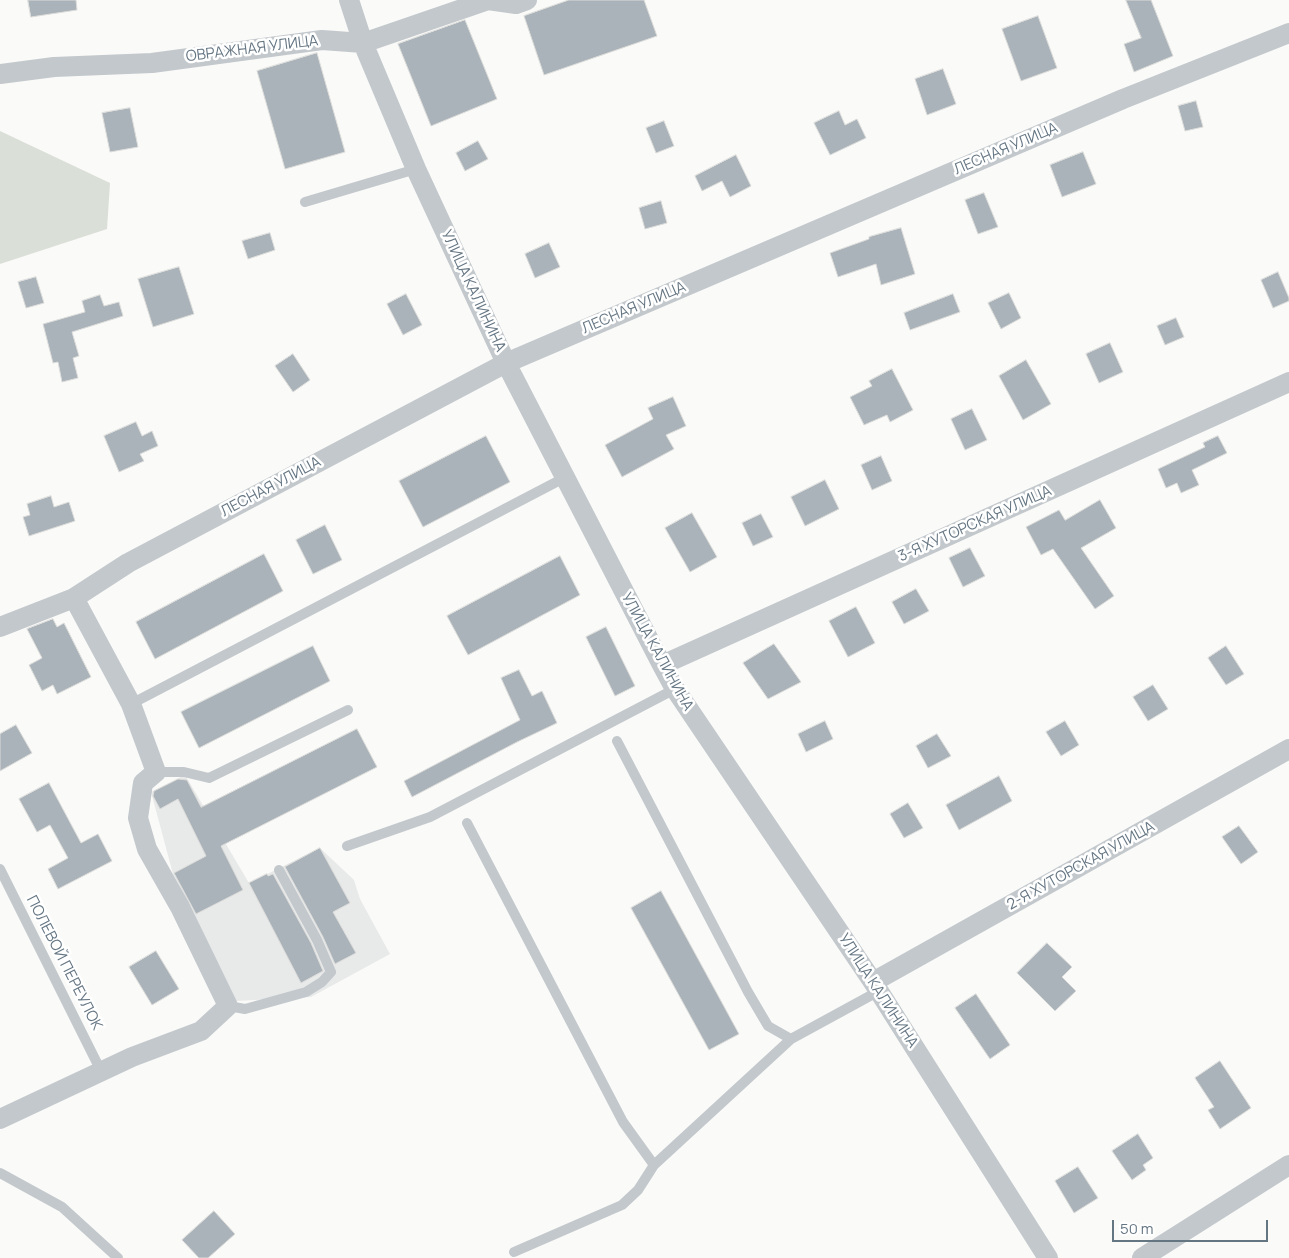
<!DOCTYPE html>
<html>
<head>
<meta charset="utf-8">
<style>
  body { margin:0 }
  #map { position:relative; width:1289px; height:1258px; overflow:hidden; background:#fafaf8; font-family:Manrope,sans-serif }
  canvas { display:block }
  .scale { position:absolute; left:1112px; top:1220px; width:156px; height:22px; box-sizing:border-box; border:2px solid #657683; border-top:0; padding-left:6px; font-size:15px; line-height:18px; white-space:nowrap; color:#657683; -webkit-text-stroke:4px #fff; paint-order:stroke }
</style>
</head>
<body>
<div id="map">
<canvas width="1289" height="1258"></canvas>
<div class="scale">50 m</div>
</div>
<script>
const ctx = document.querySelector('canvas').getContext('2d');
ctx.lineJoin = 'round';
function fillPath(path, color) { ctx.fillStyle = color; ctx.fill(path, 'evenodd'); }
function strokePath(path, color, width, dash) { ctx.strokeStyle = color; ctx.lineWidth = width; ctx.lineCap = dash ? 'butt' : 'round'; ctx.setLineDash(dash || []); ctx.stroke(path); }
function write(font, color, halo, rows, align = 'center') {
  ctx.font = font + ' Manrope,sans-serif'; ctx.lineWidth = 5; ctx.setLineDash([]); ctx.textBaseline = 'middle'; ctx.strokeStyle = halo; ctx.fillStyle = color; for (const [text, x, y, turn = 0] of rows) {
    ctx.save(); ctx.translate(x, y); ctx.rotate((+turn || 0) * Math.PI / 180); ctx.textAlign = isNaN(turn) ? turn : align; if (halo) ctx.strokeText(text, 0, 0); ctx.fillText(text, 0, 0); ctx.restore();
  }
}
fillPath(new Path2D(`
  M 185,775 L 249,883 L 320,848 L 354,880 L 360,899 L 390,954 L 311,997 L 235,1001 L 195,915 L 173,874 L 151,792 Z`), '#e8e9e9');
fillPath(new Path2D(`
  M 0,131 L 110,183 L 107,229 L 0,264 Z`), '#dadfd7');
const building = new Path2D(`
  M 28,0 L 76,0 L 77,10 L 31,17 Z
  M 569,0 L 644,0 L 657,36 L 544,75 L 524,16 Z
  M 1126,0 L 1151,0 L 1173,56 L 1134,72 L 1124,44 L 1141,38 Z
  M 1038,16 L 1057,68 L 1021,81 L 1002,29 Z
  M 465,20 L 497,99 L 431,126 L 398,44 Z
  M 317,53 L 345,152 L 285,169 L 257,71 Z
  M 943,69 L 956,104 L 927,115 L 915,79 Z
  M 1196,101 L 1203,127 L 1185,131 L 1178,106 Z
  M 130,108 L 138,147 L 110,152 L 102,113 Z
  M 839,111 L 845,125 L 857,119 L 866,138 L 830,155 L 814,123 Z
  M 664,121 L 674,146 L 656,153 L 646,128 Z
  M 478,141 L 488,159 L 465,171 L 456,153 Z
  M 1083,152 L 1096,184 L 1062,197 L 1050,165 Z
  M 736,155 L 751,186 L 730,197 L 722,181 L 702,191 L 695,176 Z
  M 984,193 L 998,227 L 978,234 L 965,200 Z
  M 661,201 L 667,223 L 645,229 L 639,208 Z
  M 901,228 L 915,274 L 881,285 L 876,264 L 838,277 L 830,253 L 869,239 L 869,237 Z
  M 270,233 L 275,250 L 248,259 L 242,241 Z
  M 549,243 L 560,267 L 535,278 L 525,254 Z
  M 179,267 L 194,314 L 153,327 L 138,279 Z
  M 1278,272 L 1289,298 L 1289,301 L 1273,308 L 1261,280 Z
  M 36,277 L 44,303 L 26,308 L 18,282 Z
  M 1009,293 L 1021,318 L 1001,329 L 988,303 Z
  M 406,294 L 422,325 L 403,335 L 387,304 Z
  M 953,294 L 960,312 L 910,330 L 904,313 Z
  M 100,295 L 104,306 L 119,302 L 123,316 L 72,332 L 79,356 L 73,358 L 78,378 L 62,382 L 58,362 L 53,363 L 43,324 L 85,312 L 82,301 Z
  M 1176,318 L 1184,337 L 1165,345 L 1157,326 Z
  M 1110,343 L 1123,372 L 1099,383 L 1086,354 Z
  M 293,354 L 310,380 L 293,392 L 275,366 Z
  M 1026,360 L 1051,404 L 1023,420 L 999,376 Z
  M 892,369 L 913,410 L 890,422 L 887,415 L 864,425 L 850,397 L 872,386 L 869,381 Z
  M 673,397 L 686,426 L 666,435 L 674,449 L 622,477 L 605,445 L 653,419 L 648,408 Z
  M 972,409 L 987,440 L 965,450 L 951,419 Z
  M 136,422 L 142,436 L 152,431 L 158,446 L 140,454 L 144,461 L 119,472 L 104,436 Z
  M 486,436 L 510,482 L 423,527 L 399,481 Z
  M 1218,436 L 1227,453 L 1192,470 L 1199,485 L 1181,493 L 1177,483 L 1166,488 L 1158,469 L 1205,447 L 1203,443 Z
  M 881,456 L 892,481 L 872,490 L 861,465 Z
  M 825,480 L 839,509 L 805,526 L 791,497 Z
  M 51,496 L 54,507 L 69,502 L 75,521 L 29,536 L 23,517 L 30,515 L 27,504 Z
  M 1100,500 L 1116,528 L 1081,548 L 1114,596 L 1095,609 L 1053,549 L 1041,555 L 1026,527 L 1059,510 L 1065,520 Z
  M 692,513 L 717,557 L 690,572 L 665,528 Z
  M 761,514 L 773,537 L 753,546 L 742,523 Z
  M 325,525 L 342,560 L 313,574 L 296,540 Z
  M 970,548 L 985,576 L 963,587 L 949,558 Z
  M 264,554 L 283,591 L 155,659 L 136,622 Z
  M 560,556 L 580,595 L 468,655 L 447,616 Z
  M 916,589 L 929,611 L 904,624 L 892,602 Z
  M 856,607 L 875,643 L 848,657 L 829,621 Z
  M 53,619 L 57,627 L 64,623 L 91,677 L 57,694 L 53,685 L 42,691 L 29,665 L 42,658 L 27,629 Z
  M 606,627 L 635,686 L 615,696 L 586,637 Z
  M 774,644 L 801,682 L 768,699 L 743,663 Z
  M 313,646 L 330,681 L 199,748 L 181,712 Z
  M 1226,646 L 1244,674 L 1226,685 L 1208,658 Z
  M 519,670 L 532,696 L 542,691 L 557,723 L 517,742 L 412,797 L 404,781 L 520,720 L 501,678 Z
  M 1153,685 L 1168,709 L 1148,721 L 1133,697 Z
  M 825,721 L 833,739 L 806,752 L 798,734 Z
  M 1065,721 L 1079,745 L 1061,756 L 1046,732 Z
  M 16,725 L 32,753 L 0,771 L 0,734 Z
  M 357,729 L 377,767 L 221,846 L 243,890 L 196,914 L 174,873 L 206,856 L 178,799 L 160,809 L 153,796 L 154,791 L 178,779 L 187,780 L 201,807 Z
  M 937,734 L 951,756 L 928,768 L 916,746 Z
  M 999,776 L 1012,801 L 959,830 L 946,805 Z
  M 49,783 L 81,843 L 98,834 L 112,861 L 58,889 L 48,869 L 68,858 L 50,825 L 37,832 L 19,799 Z
  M 908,803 L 923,828 L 904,838 L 890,814 Z
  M 1239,826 L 1258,852 L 1241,864 L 1222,837 Z
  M 320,848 L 350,903 L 333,912 L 356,953 L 335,964 L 323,937 L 285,867 Z
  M 267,874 L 268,876 L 273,874 L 311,943 L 323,971 L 301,983 L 249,883 Z
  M 661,891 L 739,1034 L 709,1050 L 631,908 Z
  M 1047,943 L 1072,967 L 1062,977 L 1076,991 L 1055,1011 L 1017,973 Z
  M 156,951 L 179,989 L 152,1005 L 129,967 Z
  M 976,994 L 1010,1045 L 990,1059 L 955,1008 Z
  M 1220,1061 L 1251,1108 L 1220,1129 L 1208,1110 L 1214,1107 L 1195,1078 Z
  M 1138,1134 L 1153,1158 L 1143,1165 L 1146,1170 L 1132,1180 L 1112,1151 Z
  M 1078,1167 L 1098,1198 L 1074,1213 L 1055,1181 Z
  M 214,1211 L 235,1234 L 208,1258 L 199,1258 L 182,1240 Z`);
fillPath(building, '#aab3b9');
strokePath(building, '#dcdcda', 1);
strokePath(new Path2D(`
  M 305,202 L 416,169
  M 131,704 L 564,478
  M 617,741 L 748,992 L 768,1026 L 791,1039
  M 156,772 L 184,772 L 209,778 L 348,710
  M 467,823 L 623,1122 L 654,1165
  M 347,846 L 430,817 L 675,689
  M 0,869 L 101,1071
  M 228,1006 L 245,1009 L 306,992 L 322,982 L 331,972 L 317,940 L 279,870
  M 0,1173 L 62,1207 L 118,1258
  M 514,1252 L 622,1205 L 638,1190 L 654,1165 L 791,1039 L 879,991`), '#c3c8cc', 10);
strokePath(new Path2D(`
  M 349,0 L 363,43 L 416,169 L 506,363 L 662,665 L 675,689 L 873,982 L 1048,1258
  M 0,74 L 54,67 L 152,63 L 322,40 L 363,43 L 488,0 L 516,4 L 527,0
  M 0,627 L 74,598 L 128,563 L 506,363 L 1123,99 L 1289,33
  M 662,665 L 1289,382
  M 873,982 L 1289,749
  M 0,1119 L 132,1057 L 201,1031 L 228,1006 L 180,907 L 147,849 L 138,818 L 143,783 L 156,772 L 131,704 L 74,598
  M 1142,1258 L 1289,1165`), '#c3c8cc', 20);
write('15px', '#657683', '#fff', [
  ["ОВРАЖНАЯ УЛИЦА",252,49,-7],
  ["ЛЕСНАЯ УЛИЦА",1006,149,-23],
  ["УЛИЦА КАЛИНИНА",473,291,65],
  ["ЛЕСНАЯ УЛИЦА",634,308,-23],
  ["ЛЕСНАЯ УЛИЦА",271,487,-28],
  ["3-Я ХУТОРСКАЯ УЛИЦА",975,524,-24],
  ["УЛИЦА КАЛИНИНА",657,652,61],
  ["2-Я ХУТОРСКАЯ УЛИЦА",1081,866,-29],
  ["ПОЛЕВОЙ ПЕРЕУЛОК",64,963,63],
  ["УЛИЦА КАЛИНИНА",878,991,57]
]);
</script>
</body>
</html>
